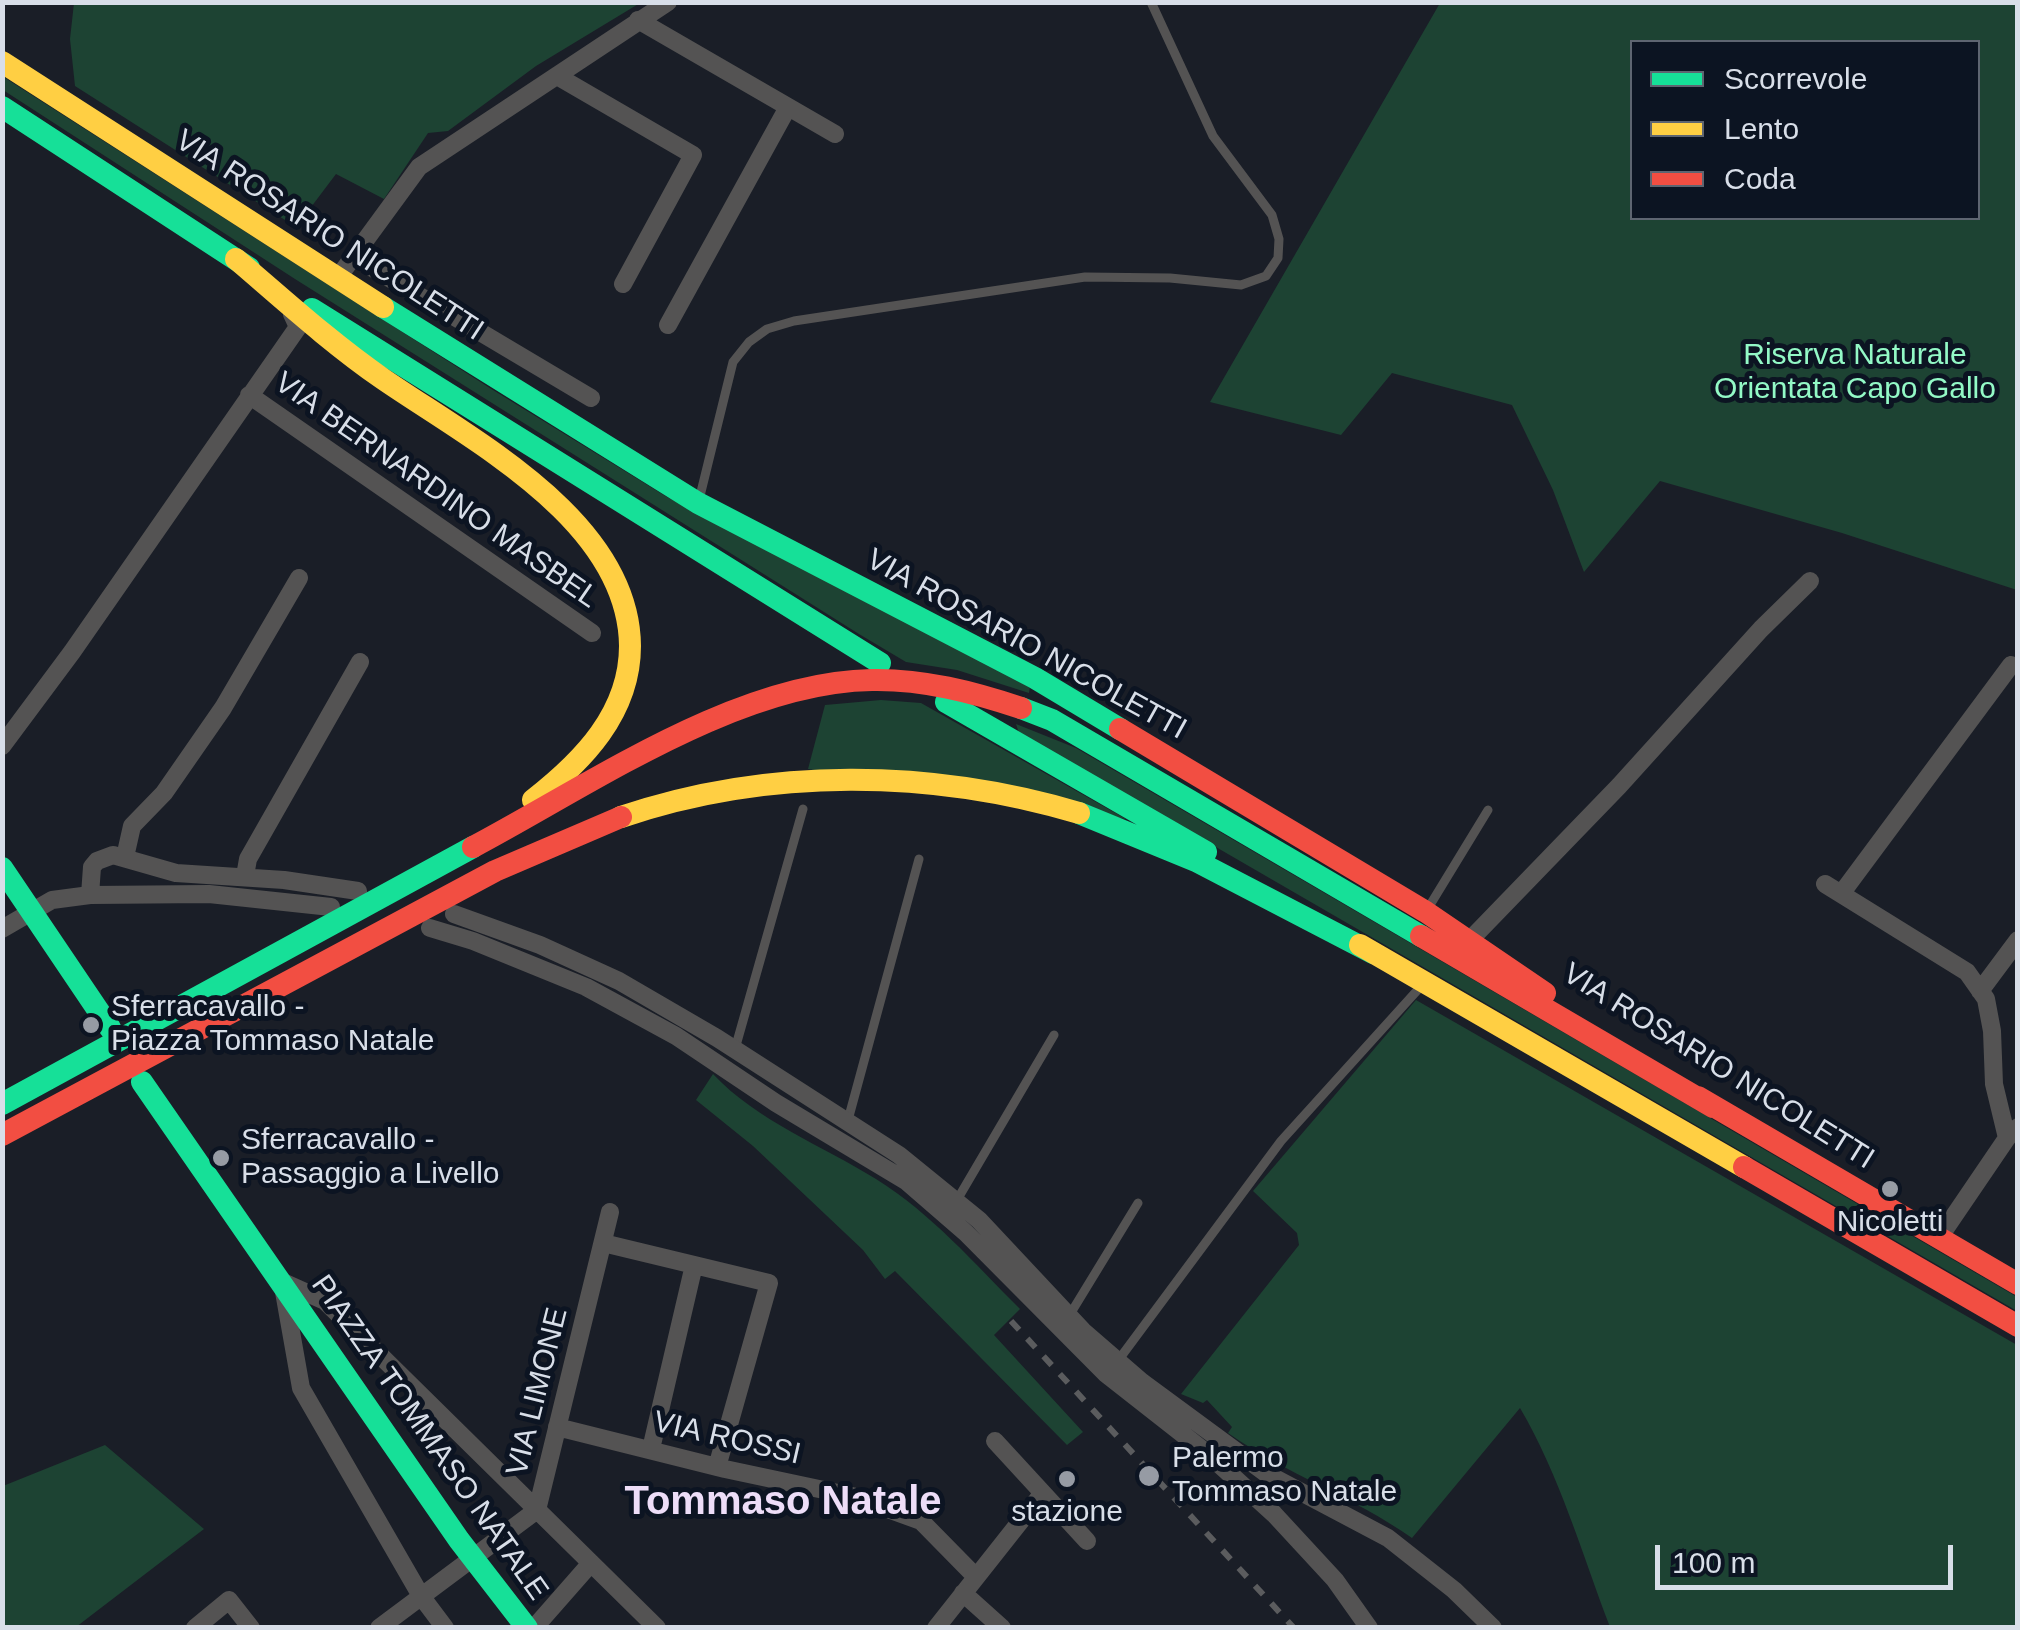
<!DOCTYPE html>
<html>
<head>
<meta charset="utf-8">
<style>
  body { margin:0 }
  #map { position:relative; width:2020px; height:1630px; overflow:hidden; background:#1a1e27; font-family:Helvetica,sans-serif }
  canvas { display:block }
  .frame { position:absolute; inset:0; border:5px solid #d8dee8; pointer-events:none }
  .legend { position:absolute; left:1630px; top:40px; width:350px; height:180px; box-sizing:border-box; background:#0c1422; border:2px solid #5e6571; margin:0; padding:12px 18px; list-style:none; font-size:30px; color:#d8dee8 }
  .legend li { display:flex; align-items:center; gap:20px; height:50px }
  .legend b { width:50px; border:2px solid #5e6571 }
  .scale { position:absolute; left:1655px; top:1545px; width:298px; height:45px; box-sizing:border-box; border:5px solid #d8dee8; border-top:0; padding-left:12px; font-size:30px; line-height:35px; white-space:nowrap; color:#d8dee8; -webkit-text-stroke:8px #0c1422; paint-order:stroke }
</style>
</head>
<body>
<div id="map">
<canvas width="2020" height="1630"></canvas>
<div class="frame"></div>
<ul class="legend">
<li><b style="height:12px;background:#16e098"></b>Scorrevole</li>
<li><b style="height:12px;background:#ffcf43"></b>Lento</li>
<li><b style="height:12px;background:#f24e42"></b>Coda</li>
</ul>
<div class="scale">100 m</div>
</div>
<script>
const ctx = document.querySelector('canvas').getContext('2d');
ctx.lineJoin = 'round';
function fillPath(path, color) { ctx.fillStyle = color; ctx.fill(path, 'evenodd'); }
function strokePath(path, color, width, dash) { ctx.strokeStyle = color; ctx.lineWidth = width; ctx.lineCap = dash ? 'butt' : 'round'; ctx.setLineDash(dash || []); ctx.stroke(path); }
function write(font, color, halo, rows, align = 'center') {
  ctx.font = font + ' Helvetica,sans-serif'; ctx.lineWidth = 10; ctx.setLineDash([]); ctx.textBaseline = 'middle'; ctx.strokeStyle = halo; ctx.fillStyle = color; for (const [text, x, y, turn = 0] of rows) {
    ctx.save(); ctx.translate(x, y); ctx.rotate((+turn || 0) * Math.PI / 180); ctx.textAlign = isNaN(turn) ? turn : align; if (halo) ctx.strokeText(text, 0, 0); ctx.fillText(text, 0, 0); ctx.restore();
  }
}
fillPath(new Path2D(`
  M 74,3 L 74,2 L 640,3 L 536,66 L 448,131 L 428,133 L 384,199 L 336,174 L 296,227 L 75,86 L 70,39 Z
  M 1440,3 L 2017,3 L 2017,590 L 1842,533 L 1660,481 L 1584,572 L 1553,490 L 1512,405 L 1392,373 L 1341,435 L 1210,402 ZM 1978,42 L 1978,218 L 1632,218 L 1632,42 Z
  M 2,76 L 493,390 L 667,497 L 1030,686 L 1029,693 L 957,670 L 906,662 L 859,634 L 295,279 L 3,90 Z
  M 881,700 L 921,703 L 1126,819 L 808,769 L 825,705 Z
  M 1016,724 L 1076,748 L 2017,1297 L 2017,1311 L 1019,733 Z
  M 1416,1000 L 2017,1345 L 2017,1627 L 1610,1627 C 1582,1554 1560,1476 1520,1408 L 1412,1538 C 1354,1497 1286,1474 1228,1433 L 1232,1427 L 1207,1400 L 1203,1403 L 1181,1394 L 1299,1245 L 1297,1233 L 1253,1191 Z
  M 713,1074 C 757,1121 823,1146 876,1179 C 932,1214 974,1263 1020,1309 L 994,1335 L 1083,1432 L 1067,1445 L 895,1271 L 885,1279 L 863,1250 L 753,1146 L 696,1100 Z
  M 105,1445 L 204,1529 L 76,1627 L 3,1627 L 3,1486 Z`), '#1d4333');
strokePath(new Path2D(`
  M 699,500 L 733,362 L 749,342 L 767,329 L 794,321 L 1085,277 L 1170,278 L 1241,285 L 1266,276 L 1278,258 L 1279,239 L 1272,215 L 1213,136 L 1151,2
  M 1427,910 L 1488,810
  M 735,1049 L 803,809
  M 848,1120 L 919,859
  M 957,1200 L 1054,1035
  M 1069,1316 L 1138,1203
  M 1117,1362 L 1281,1141 L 1423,984`), '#545353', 9);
strokePath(new Path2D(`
  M 638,20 L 835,134
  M 557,76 L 693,155 L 623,284
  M 354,257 L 591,398
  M 337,279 L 419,167 L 668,2
  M 668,325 L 788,107
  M 249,395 L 592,633
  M 2,746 L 72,652 L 298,327 L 292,314
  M 125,857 L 132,826 L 164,793 L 223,708 L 299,578
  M 245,876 L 248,859 L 360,662
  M 1825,884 L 1967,972 L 1986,999 L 1992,1031 L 1994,1084 L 2007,1138
  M 1841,894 L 2011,665
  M 90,895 L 92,867 L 97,861 L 113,855 L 176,873 L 284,880 L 358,891
  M 454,914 L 540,945 L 619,981 L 717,1038 L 899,1155 L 979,1220 L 1083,1331 L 1142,1382 L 1267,1474 L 1388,1538 L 1454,1590 L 1493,1628
  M 430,928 L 473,941 L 586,987 L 676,1036 L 776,1103 L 906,1181 L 966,1233 L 1106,1374 L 1208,1454 L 1274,1514 L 1335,1580 L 1369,1628
  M 2,929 L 52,900 L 90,895 L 209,894 L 331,907
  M 1470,940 L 1619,786 L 1761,629 L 1810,581
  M 1980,991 L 2018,940
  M 1939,1238 L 2007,1138 L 2018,1127
  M 603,1243 L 769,1283 L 717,1467
  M 285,1283 L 325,1301 L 657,1628
  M 284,1292 L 301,1388 L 421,1596 L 445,1628
  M 557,1427 L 725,1469 L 852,1496 L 921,1521 L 976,1577
  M 995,1441 L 1087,1541
  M 651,1449 L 694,1265
  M 963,1593 L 1002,1628
  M 195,1628 L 229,1600 L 251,1628
  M 379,1628 L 537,1510 L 610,1212
  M 534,1628 L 591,1563
  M 936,1628 L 1042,1494`), '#545353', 18);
strokePath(new Path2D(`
  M 2,107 L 249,268
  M 383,307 L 698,503 L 1035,678 L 1120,729
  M 312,309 L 880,663
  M 946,702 L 1206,852
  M 1021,708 L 1052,720 L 1421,936
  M 1079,813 L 1196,861 L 1373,953
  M 2,868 L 110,1028
  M 142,1082 L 459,1540 L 527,1628
  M 2,1104 L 473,847`), '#16e098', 22);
strokePath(new Path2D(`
  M 2,62 L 383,307
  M 236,259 C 284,300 331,343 383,379 C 473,441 629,521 630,646 C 630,713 583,761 533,800
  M 621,817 C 769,767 931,769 1079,813
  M 1360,945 L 1744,1167`), '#ffcf43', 22);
strokePath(new Path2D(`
  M 1120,729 L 1426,912 L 1545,993
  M 473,847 C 590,785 737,682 872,680 C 923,679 973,692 1021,708
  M 1421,936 L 1713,1107
  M 1698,1097 L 2018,1284
  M 2,1135 L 495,871 L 621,817
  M 1744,1167 L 2018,1326`), '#f24e42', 22);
strokePath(new Path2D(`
  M 1011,1321 L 1294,1628`), '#5b5c5e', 6, [12, 12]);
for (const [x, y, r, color] of [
  [91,1025,10,"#969ba4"],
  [221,1158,10,"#969ba4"],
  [1890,1189,10,"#969ba4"],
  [1149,1476,12,"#969ba4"],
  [1067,1479,10,"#969ba4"]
]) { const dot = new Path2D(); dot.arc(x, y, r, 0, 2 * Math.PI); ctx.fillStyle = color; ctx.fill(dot); strokePath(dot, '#0c1422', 4); }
write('30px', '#d8dee8', '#0c1422', [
  ["VIA ROSARIO NICOLETTI",329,236,33],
  ["VIA BERNARDINO MASBEL",436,491,35],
  ["VIA ROSARIO NICOLETTI",1026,645,29],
  ["VIA ROSARIO NICOLETTI",1718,1067,32],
  ["VIA LIMONE",538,1392,-76],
  ["PIAZZA TOMMASO NATALE",429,1438,55],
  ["VIA ROSSI",727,1439,13]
]);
write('30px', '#93f9c6', '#0c1422', [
  ["Riserva Naturale",1855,356],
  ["Orientata Capo Gallo",1855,390]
]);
write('30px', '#d8dee8', '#0c1422', [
  ["Sferracavallo -",111,1008],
  ["Piazza Tommaso Natale",111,1042],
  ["Sferracavallo -",241,1141],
  ["Passaggio a Livello",241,1175],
  ["Nicoletti",1890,1223,"center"],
  ["Palermo",1172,1459],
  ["Tommaso Natale",1172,1493],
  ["stazione",1067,1513,"center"]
], 'left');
write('bold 40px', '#edddf8', '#0c1422', [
  ["Tommaso Natale",783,1503]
]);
</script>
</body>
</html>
